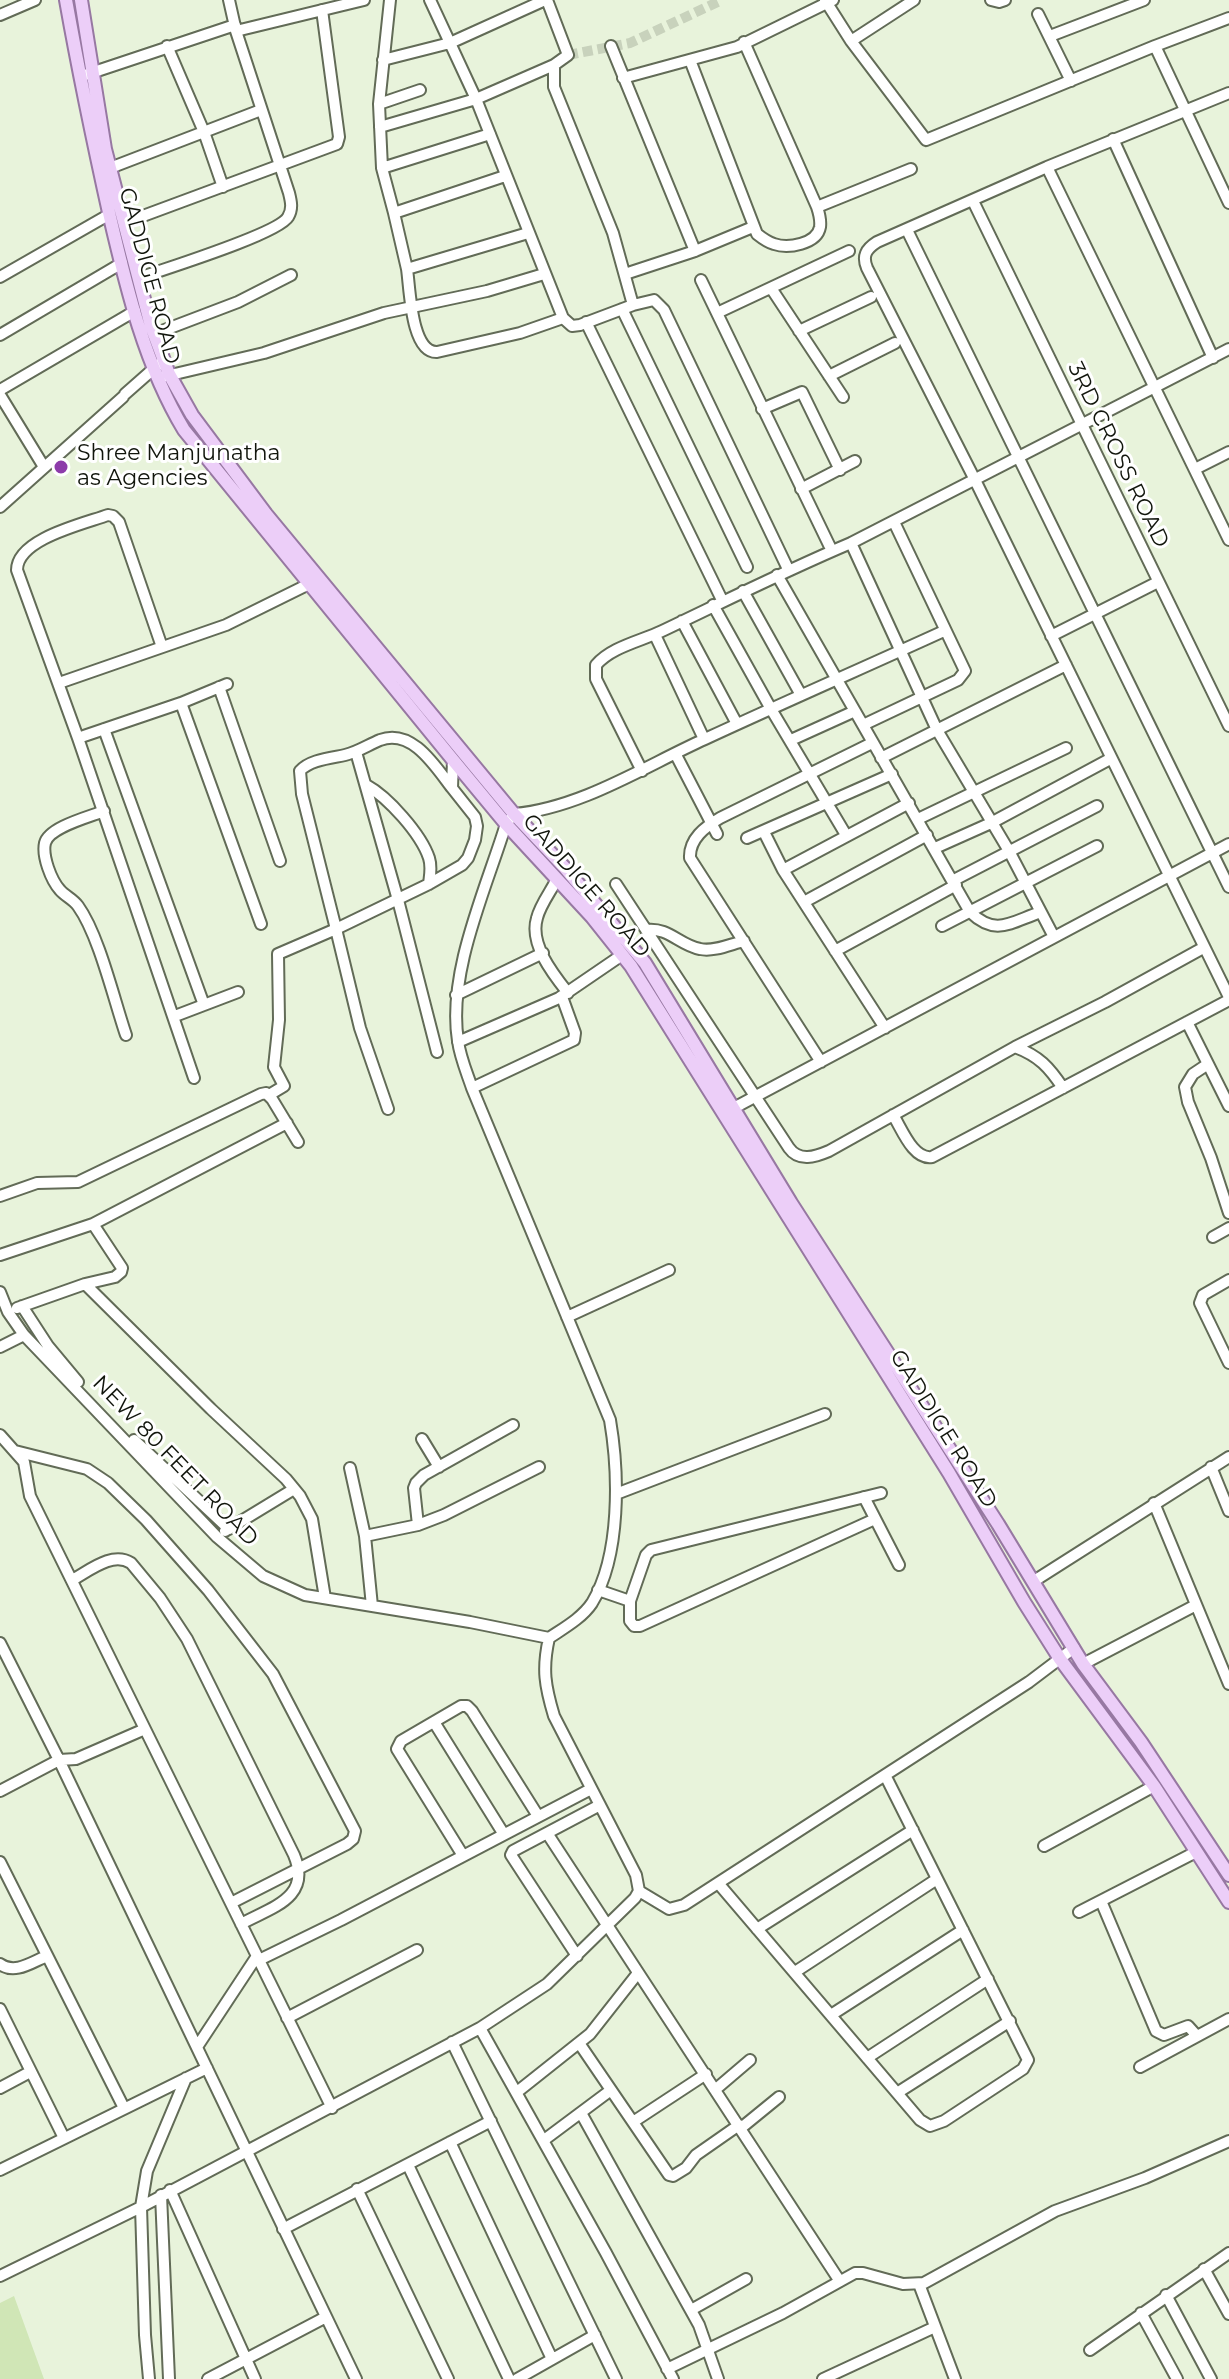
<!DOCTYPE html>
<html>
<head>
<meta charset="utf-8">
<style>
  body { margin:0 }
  canvas { display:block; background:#e8f3db }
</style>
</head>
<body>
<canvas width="1229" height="2379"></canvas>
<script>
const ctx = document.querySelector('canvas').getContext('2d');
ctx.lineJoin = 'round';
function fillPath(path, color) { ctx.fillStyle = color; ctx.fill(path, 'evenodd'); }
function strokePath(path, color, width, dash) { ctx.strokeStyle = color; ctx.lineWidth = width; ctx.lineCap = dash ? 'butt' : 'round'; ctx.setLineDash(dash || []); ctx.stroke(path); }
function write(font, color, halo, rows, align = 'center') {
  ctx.font = font + ' Montserrat,sans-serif'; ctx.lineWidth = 6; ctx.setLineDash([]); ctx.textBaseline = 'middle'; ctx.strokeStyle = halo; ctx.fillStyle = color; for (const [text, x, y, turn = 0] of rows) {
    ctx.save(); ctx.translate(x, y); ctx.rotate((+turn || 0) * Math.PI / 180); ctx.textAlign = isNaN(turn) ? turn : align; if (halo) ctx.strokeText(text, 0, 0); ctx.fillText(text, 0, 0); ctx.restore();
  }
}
fillPath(new Path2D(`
  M 14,2296 L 44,2379 L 0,2379 L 0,2303 Z`), '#d0e6b6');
strokePath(new Path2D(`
  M 568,55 L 630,43 L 722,0`), '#c8d2bc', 10, [10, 5]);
const minor = new Path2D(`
  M 390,0 L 379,104 L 382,168 L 394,213 L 505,176
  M 430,0 L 476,99 L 563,318 L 572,326 L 580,325 L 633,305
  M 547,0 L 568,55 L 554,65 L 554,87 L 613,233 L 633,305 L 654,300 L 664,310 L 788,569
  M 825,0 L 851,41 L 926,140 L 1155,46 L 1229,18
  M 991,0 L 999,2 L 1005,0
  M 1038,14 L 1071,81
  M 0,15 L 35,0
  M 236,31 L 364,0
  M 1050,36 L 1144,0
  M 851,41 L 914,0
  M 167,46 L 204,132 L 223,187
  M 611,46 L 695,251
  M 1155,46 L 1229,203
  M 383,60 L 450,43 L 545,0
  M 690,60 L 757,234 C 762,238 767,242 774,244 C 788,249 817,244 820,227 C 821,220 819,213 817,207 L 744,42
  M 85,75 L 235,25
  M 623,78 L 737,47 L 833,0
  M 1229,93 L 1047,167 L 877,242 C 866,249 862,256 867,268 L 974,478 L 1229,997
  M 379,104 L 420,90
  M 380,127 L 476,99 L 554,65
  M 1113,139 L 1213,358
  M 1047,167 L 1229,540
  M 110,168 L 261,110
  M 382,168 L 490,134
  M 973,201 L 1229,726
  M 817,207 L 911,169
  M 394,213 L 407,269
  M 124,223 L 337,144 L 339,137 L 322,10
  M 907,230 L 1229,887
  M 528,233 L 407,269 C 410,289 411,353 437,352 L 520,333 L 563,318
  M 625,274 L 695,251 L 753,227
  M 0,277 L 110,214
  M 139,278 C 164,269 278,234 288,217 C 293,209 291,201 289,193 L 236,31 L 229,0
  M 701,280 L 832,551
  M 771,288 L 843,397
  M 622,309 L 747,567
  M 717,313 L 849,251
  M 586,322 L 722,600
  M 799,331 L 871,297
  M 154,334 L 238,302 L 291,275
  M 0,335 L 122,263
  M 829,376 L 895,343
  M 162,377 L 264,353 L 384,313 L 487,291 L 544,274
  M 0,390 L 135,311
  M 125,394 L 159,364
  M 0,395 L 44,467
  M 762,409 L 802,392 L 840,470
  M 1195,469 L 1229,452
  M 801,489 L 855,461
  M 0,507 L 123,397
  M 851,543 L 937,730 L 1009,851 L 1054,937
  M 777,575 L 970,912 C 996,937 1011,922 1041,912
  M 743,591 L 801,695
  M 713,605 L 771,709 L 846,835
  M 682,621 L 737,724
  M 655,635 L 704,739
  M 1051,636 L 1158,582
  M 162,647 L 119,522 L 113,516 L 108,515 C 83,524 17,539 17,570 L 78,738 L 194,1078
  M 59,683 L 226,625 L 307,585
  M 219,687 L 280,861
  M 181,703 L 261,924
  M 863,725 L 958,680 L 965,671 L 894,522
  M 104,729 L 204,1005
  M 78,738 L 181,703 L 227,684
  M 791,740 L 855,711
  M 356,752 L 398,900 L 437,1052
  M 676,755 L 717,834
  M 881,758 L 1066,665
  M 642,771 L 596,679 L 596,665 C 611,647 641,641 662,631 C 725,601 787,570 851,543 L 1229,349
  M 366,785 C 388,797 421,834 429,858 C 432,867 430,875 429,884
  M 104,811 C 89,817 49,827 45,843 C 42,856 51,880 60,890 C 65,896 73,899 78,906 C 99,935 114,1000 126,1035
  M 918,819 L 1066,748
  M 764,832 L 783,870 L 885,1028
  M 747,838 L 892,774
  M 935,848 L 991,823 L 1110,759
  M 783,870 L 909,803
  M 557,879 C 551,891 540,905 537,918 C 529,944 553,974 568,993
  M 954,880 L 1097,806
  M 616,884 L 789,1148 C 799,1162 815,1157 829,1151 L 1015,1047 L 1105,1002 L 1203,948
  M 804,902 L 927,835
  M 942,926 L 1097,846
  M 646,930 C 669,927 679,945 700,949 C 714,952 731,944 744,941
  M 835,951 L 956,885
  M 456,995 L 543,953
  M 175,1016 L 238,992
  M 1187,1022 L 1229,1106
  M 458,1042 L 559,998 L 622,955
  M 1015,1047 C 1039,1056 1049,1067 1063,1088
  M 821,1062 L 690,858 C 689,839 705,827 720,818 L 872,743
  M 1208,1064 L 1193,1074 L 1185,1087 L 1188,1102 L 1211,1158 L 1229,1213
  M 472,1088 L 574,1040 L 575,1033 L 562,997
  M 269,1095 L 284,1086 L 274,1067 L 279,1020 L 278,954 L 336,929 L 302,794 L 300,771 C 309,760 331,758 345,755 C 358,752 368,745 380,740 C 412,728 435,766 452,788
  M 388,1109 L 360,1028 L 336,929 L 429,884 L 462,865 L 468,858 L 475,840 L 477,826 L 475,817 L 452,788 L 453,760
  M 730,1110 L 1229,844
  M 893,1115 C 902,1129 913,1160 932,1157 L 1229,1000
  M 0,1196 L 37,1183 L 78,1182 L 261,1094 L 266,1093 L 272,1099 L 298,1142
  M 1213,1237 L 1229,1228
  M 0,1255 L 93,1224 L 287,1123
  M 1229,1280 L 1203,1295 L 1200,1303 L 1229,1363
  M 85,1284 L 211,1409 L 286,1479 L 300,1496 L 312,1519 L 325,1598
  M 0,1292 L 8,1312 L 24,1335 L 217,1537 L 263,1576 L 305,1595 L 470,1622 L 549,1638
  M 22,1306 L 48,1346 L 78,1382
  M 17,1308 L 85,1284 L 115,1277 L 121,1272 L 122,1268 L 93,1224
  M 567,1317 L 669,1270
  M 0,1347 L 24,1335
  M 0,1435 L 24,1462 L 30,1496 L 332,2108
  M 422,1439 L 439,1467
  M 134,1440 L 229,1529
  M 15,1451 L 87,1469 L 108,1483 L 146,1520 L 208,1590 L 273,1674 L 355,1831 L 353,1839 L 347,1844 L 231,1903
  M 1211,1467 L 1229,1511
  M 350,1468 L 365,1536 L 372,1606
  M 616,1494 L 825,1414
  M 864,1497 L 899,1565
  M 1154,1503 L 1229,1684
  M 875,1519 L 640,1626 L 634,1626 L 630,1621 L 630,1601 L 646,1555 L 651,1550 L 881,1493
  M 418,1525 L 414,1488 L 416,1483 L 424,1475 L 513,1425
  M 225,1531 L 294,1489
  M 365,1536 L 418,1525 L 444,1515 L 539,1467
  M 72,1580 C 89,1571 112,1551 131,1563 L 160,1598 L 187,1639 L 294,1855 C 312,1898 272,1907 241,1924
  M 1034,1581 L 1229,1457
  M 598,1590 L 630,1601
  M 0,1643 L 59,1760 L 356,2379
  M 1083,1664 L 1196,1605
  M 434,1722 L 503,1833
  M 0,1791 L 59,1760 L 76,1759 L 145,1729
  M 547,1833 L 839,2280
  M 1044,1846 L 1154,1786
  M 462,1854 L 397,1749 L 401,1741 L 461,1706 L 467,1706 L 472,1711 L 538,1816
  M 0,1862 L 124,2108
  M 718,1883 L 920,2120 L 930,2126 L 944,2121 L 1023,2069 L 1028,2060 L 885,1775
  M 639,1891 L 669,1909 L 684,1905 L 1029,1682 L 1074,1648
  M 1101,1901 L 1156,2031 L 1164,2035 L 1188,2026 L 1197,2036
  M 1079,1912 L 1196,1852
  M 757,1929 L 913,1830
  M 577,1956 L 511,1855 L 513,1851 L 600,1805
  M 259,1960 L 341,1920 L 591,1789
  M 0,1964 C 15,1975 32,1962 47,1956
  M 795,1972 L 937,1879
  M 0,2009 L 64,2138
  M 831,2015 L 963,1930
  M 287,2018 L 417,1950
  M 480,2028 L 606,2253 L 673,2379
  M 452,2042 L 616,2379
  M 579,2043 L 669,2175 L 673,2176 L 686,2168 L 696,2155 L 739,2125
  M 197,2047 L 257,1956
  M 867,2058 L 988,1979
  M 1140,2067 L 1229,2019
  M 0,2088 L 30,2072
  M 716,2089 L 750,2060
  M 517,2092 L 590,2034 L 638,1973
  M 897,2093 L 1010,2021
  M 581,2113 L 699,2325 L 718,2379
  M 633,2122 L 706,2074
  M 741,2128 L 779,2097
  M 544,2140 L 611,2090
  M 450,2142 L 552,2359
  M 408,2165 L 509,2379
  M 0,2170 L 207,2068
  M 357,2189 L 448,2379
  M 170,2190 L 255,2379
  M 161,2195 L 169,2379
  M 283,2229 L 491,2121
  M 1204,2269 L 1229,2314
  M 0,2276 L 141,2207 L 480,2028 L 547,1984 L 635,1898 L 639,1891 L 636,1875 L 554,1716 C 545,1686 542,1669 549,1638 C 564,1628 582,1618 592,1603 C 621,1555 619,1473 610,1420 L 472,1088 C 467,1073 460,1057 458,1041 C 447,973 486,889 506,824 L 514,814 C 581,808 645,766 705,739 C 785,702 865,667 944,631
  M 919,2284 L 955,2379
  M 1166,2295 L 1211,2379
  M 691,2310 L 746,2279
  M 1141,2313 L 1177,2379
  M 1090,2350 L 1229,2253
  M 667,2369 L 783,2313 L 855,2273 L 863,2273 L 903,2284 L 924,2283 L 1055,2211 L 1145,2178 L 1229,2141
  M 149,2379 L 145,2335 L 141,2207 L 147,2171 L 186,2078
  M 208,2379 L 326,2317
  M 517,2379 L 595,2335
  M 823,2379 L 935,2327`);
const major = new Path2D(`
  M 66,0 C 79,73 94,145 110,217 C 127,290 145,365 184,430 L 453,760 L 506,824 L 592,917 L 631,966 L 949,1473 L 1024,1602 L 1060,1659 L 1154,1786 L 1229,1902
  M 81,0 L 105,149 L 151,326 L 169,374 L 192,415 L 266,514 L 514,814 L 565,868 L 645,963 L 791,1203 L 998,1524 L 1083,1664 L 1141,1742 L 1229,1875`);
strokePath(minor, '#626b57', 14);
strokePath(major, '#9778a2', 16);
strokePath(minor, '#fff', 10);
strokePath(major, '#eccef8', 12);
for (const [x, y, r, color] of [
  [61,467,8,"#8d3baa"]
]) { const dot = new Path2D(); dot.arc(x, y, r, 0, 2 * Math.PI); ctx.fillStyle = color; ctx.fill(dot); strokePath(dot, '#fff', 3); }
write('22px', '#11150c', '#fff', [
  ["GADDIGE ROAD",149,276,75],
  ["3RD CROSS ROAD",1118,455,64],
  ["GADDIGE ROAD",586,886,49],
  ["GADDIGE ROAD",943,1429,58],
  ["NEW 80 FEET ROAD",175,1461,46]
]);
write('22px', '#11150c', '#fff', [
  ["Shree Manjunatha",77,454],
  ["as Agencies",77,479]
], 'left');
</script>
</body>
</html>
